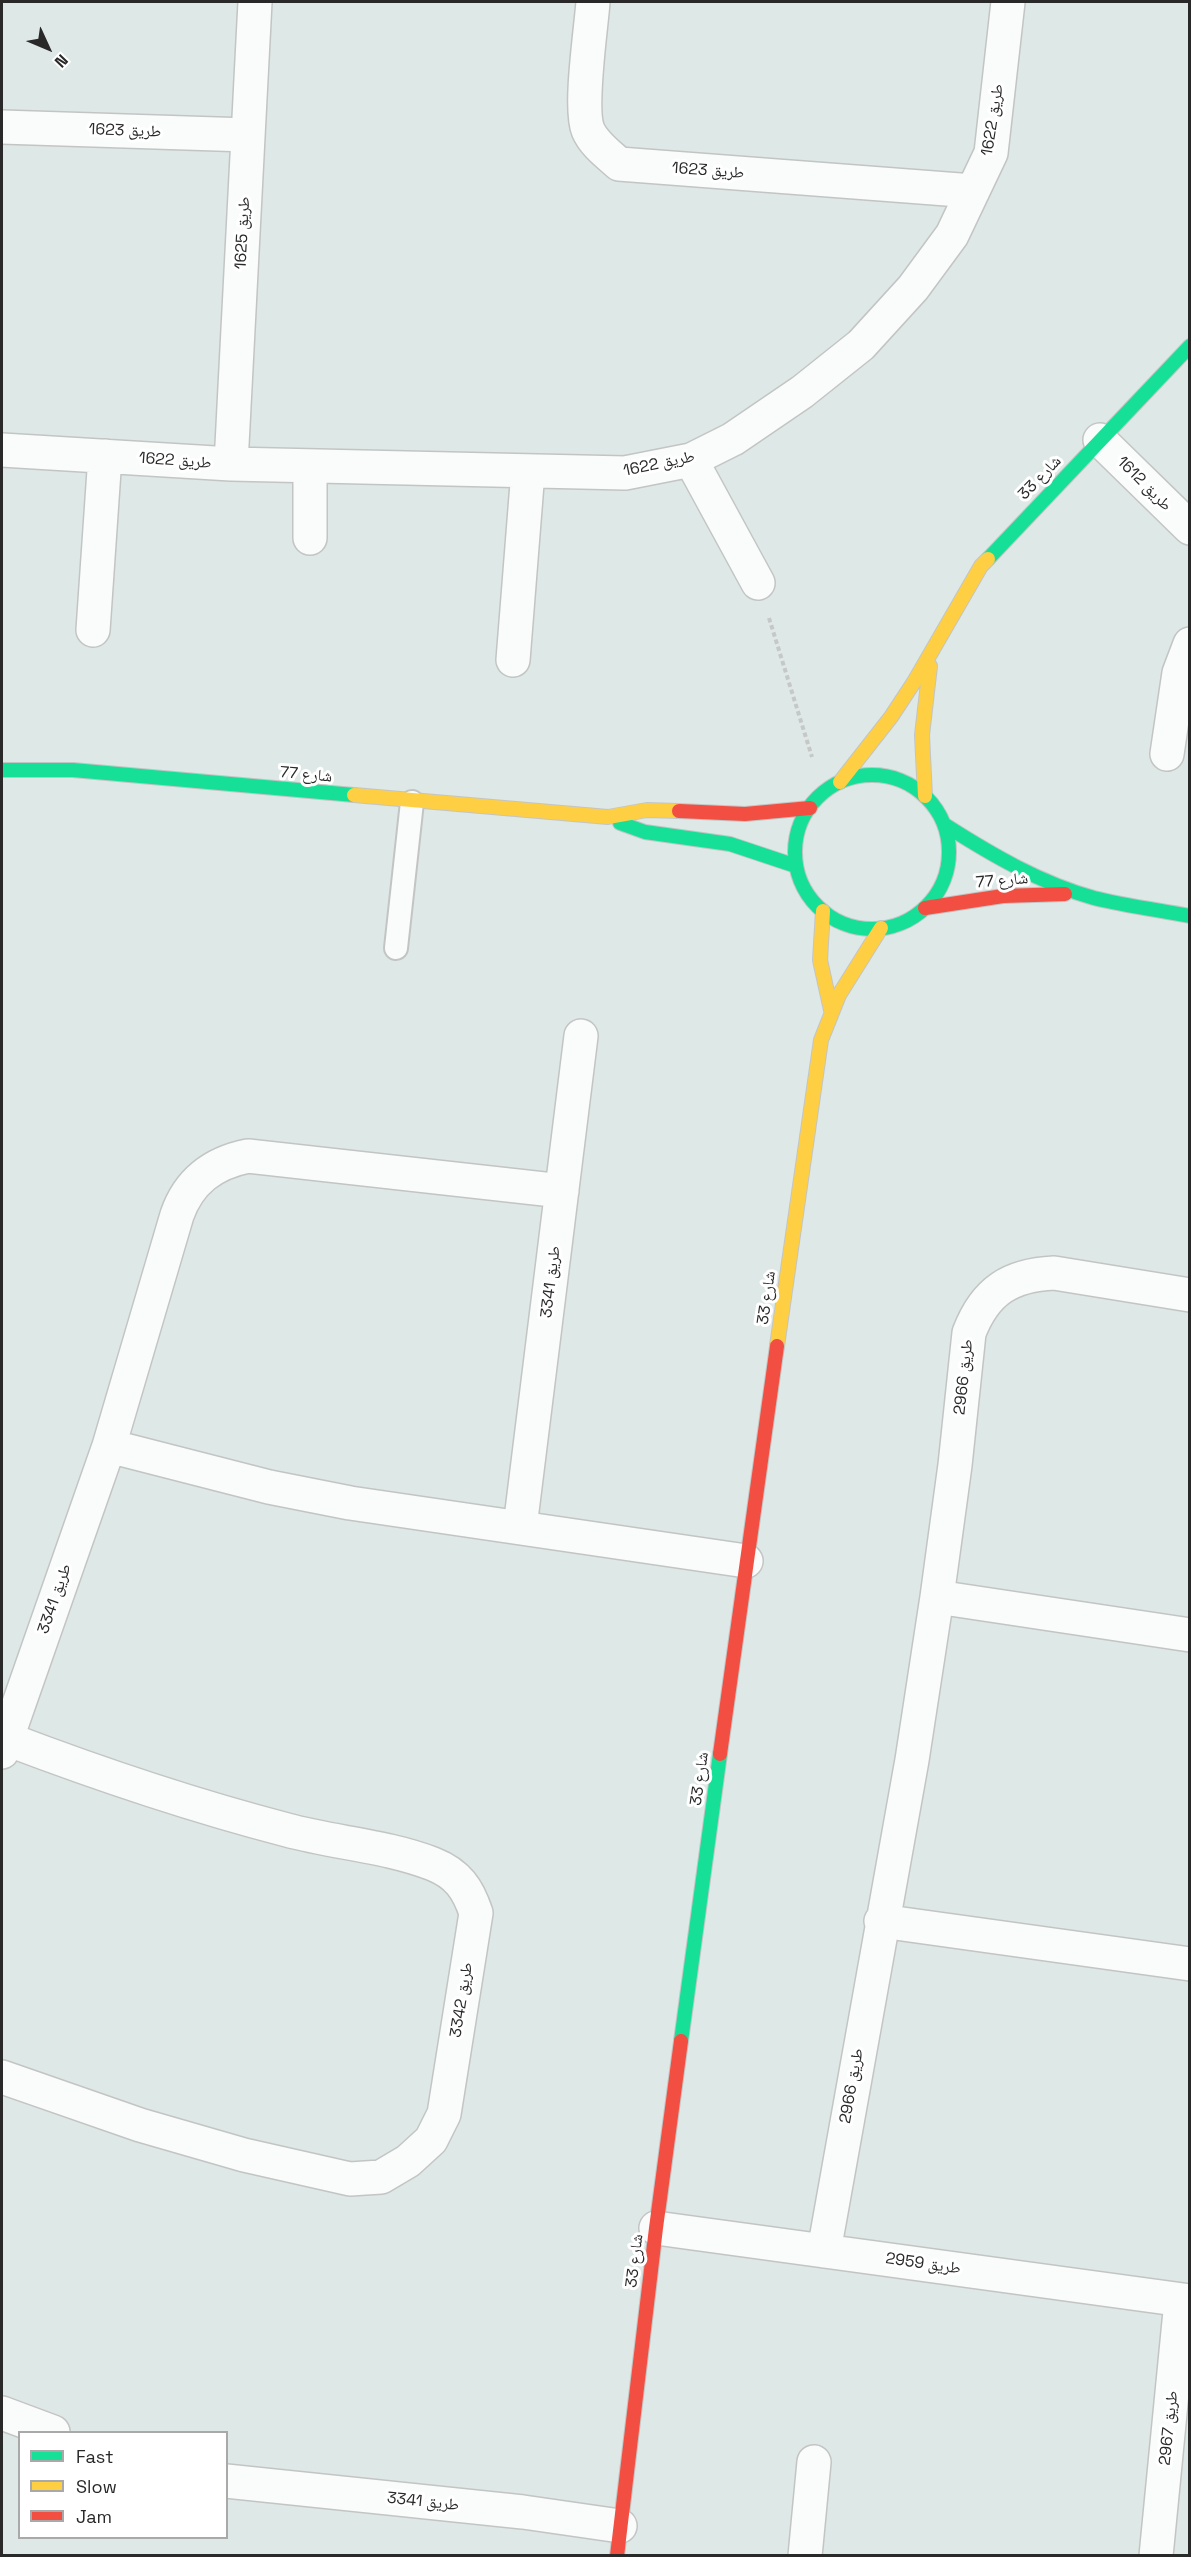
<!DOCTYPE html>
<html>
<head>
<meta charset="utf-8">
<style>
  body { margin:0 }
  #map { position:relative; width:1191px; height:2557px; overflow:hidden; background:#dee8e6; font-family:"Space Grotesk",sans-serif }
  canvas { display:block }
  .frame { position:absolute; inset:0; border:3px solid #292929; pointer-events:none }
  .legend { position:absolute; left:18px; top:2431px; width:210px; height:108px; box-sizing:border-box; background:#fff; border:2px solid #a9a9a9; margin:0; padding:8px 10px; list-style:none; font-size:18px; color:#292929 }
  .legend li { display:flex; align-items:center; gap:12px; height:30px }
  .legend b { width:30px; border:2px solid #a9a9a9 }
  .north { position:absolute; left:18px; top:18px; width:60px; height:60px; -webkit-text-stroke:4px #fff; paint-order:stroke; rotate:134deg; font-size:16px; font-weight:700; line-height:24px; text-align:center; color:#292929 }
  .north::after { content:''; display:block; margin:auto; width:21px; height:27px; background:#292929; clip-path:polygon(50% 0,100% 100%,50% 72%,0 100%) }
</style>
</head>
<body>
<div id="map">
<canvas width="1191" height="2557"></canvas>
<div class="frame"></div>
<ul class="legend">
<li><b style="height:8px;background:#16e098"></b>Fast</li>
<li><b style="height:8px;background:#ffcf43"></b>Slow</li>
<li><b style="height:8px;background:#f24e42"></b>Jam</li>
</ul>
<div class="north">N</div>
</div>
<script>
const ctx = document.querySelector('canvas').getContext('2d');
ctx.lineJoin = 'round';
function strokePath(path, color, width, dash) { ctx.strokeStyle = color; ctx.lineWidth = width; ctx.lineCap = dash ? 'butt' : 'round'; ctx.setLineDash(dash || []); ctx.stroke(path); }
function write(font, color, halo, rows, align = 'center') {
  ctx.font = font + ' "Space Grotesk","Noto Naskh Arabic",sans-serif'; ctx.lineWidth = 6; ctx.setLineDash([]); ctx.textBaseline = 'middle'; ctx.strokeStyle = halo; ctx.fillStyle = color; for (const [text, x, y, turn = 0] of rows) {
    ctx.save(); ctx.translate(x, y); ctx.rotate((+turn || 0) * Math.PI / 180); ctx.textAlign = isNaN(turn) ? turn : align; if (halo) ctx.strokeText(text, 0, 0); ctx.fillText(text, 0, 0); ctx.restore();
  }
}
const lane = new Path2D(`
  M 396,948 L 412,802`);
const street = new Path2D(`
  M 593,2 C 591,29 579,108 588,130 C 594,144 608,154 619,164 L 973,191
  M 2,127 L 248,135
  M 1100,440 L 1190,528
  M 2,450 L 231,464 L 625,473 L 691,460 L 733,439 L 802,392 L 861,345 L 913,288 L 952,235 L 991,153 L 1008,2
  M 691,460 L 758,583
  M 231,464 L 255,2
  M 310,538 L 310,466
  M 93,630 L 105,456
  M 513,660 L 528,471
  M 1167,754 L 1179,673 L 1190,644
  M 109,1446 L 269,1487 L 350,1503 L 746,1561
  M 520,1527 L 581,1036
  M 937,1597 L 1190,1635
  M 2,1752 L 109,1446 L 177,1215 C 189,1181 213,1163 248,1156 L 562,1191
  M 881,1921 L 1190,1964
  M 2,2077 L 140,2125 L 244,2155 L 350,2179 L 381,2177 L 408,2161 L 431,2140 L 444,2114 L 476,1913 C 468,1889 458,1874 433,1864 C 387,1846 335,1843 287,1830 C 191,1805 99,1774 7,1739
  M 656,2228 L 1190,2301
  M 824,2251 L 912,1760 L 937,1597 L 955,1465 L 969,1333 C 985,1291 1010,1275 1054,1273 L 1190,1295
  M 2,2413 L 53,2432
  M 226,2481 L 523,2512 L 620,2526
  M 805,2556 L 814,2462
  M 1156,2556 L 1181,2301`);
const fast = new Path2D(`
  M 988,559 L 1190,346
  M 2,770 L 73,770 L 354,795
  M795 852a77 77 0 1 1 154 0a77 77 0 1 1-154 0Z
  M 620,823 L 645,832 L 730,844 L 796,866
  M 945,825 C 992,855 1040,883 1094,898 C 1126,906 1158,910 1190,916
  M 681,2041 L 720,1754`);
const slow = new Path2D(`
  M 840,782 L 891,717 L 914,682 L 981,566 L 988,559
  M 354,795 L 608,817 L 647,810 L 679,811
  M 925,796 L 922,735 L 930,666
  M 823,911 L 820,960 L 831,1010
  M 777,1346 L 821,1040 L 839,995 L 881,928`);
const jam = new Path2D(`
  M 679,811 L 745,814 L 810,808
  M 925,908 L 1003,896 L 1065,894
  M 720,1754 L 777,1346
  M 617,2556 L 656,2228 L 681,2041`);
strokePath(lane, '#c3c5c4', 26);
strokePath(street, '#c3c5c4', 36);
strokePath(fast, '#c3c5c4', 16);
strokePath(slow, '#c3c5c4', 16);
strokePath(jam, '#c3c5c4', 16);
strokePath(new Path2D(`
  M 769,618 L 812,757`), '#c6c8c8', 4, [4.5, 3]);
strokePath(lane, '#fafcfb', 22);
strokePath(street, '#fafcfb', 33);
strokePath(fast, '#16e098', 14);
strokePath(slow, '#ffcf43', 14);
strokePath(jam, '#f24e42', 14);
write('16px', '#292929', '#fff', [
  ["طريق 1622",993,120,-81],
  ["طريق 1623",125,131,2],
  ["طريق 1623",708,171,4],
  ["طريق 1625",243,233,-87],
  ["طريق 1622",175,461,4],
  ["طريق 1622",659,464,-12],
  ["شارع 33",1040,478,-46],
  ["طريق 1612",1144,484,45],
  ["شارع 77",306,775,5],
  ["شارع 77",1002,881,-5],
  ["طريق 3341",551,1282,-83],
  ["شارع 33",767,1298,-82],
  ["طريق 2966",964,1377,-84],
  ["طريق 3341",55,1599,-71],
  ["شارع 33",700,1779,-82],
  ["طريق 3342",462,2000,-81],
  ["طريق 2966",852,2086,-80],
  ["شارع 33",635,2261,-83],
  ["طريق 2959",923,2264,8],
  ["طريق 2967",1169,2428,-84],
  ["طريق 3341",423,2502,6]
]);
</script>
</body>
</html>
